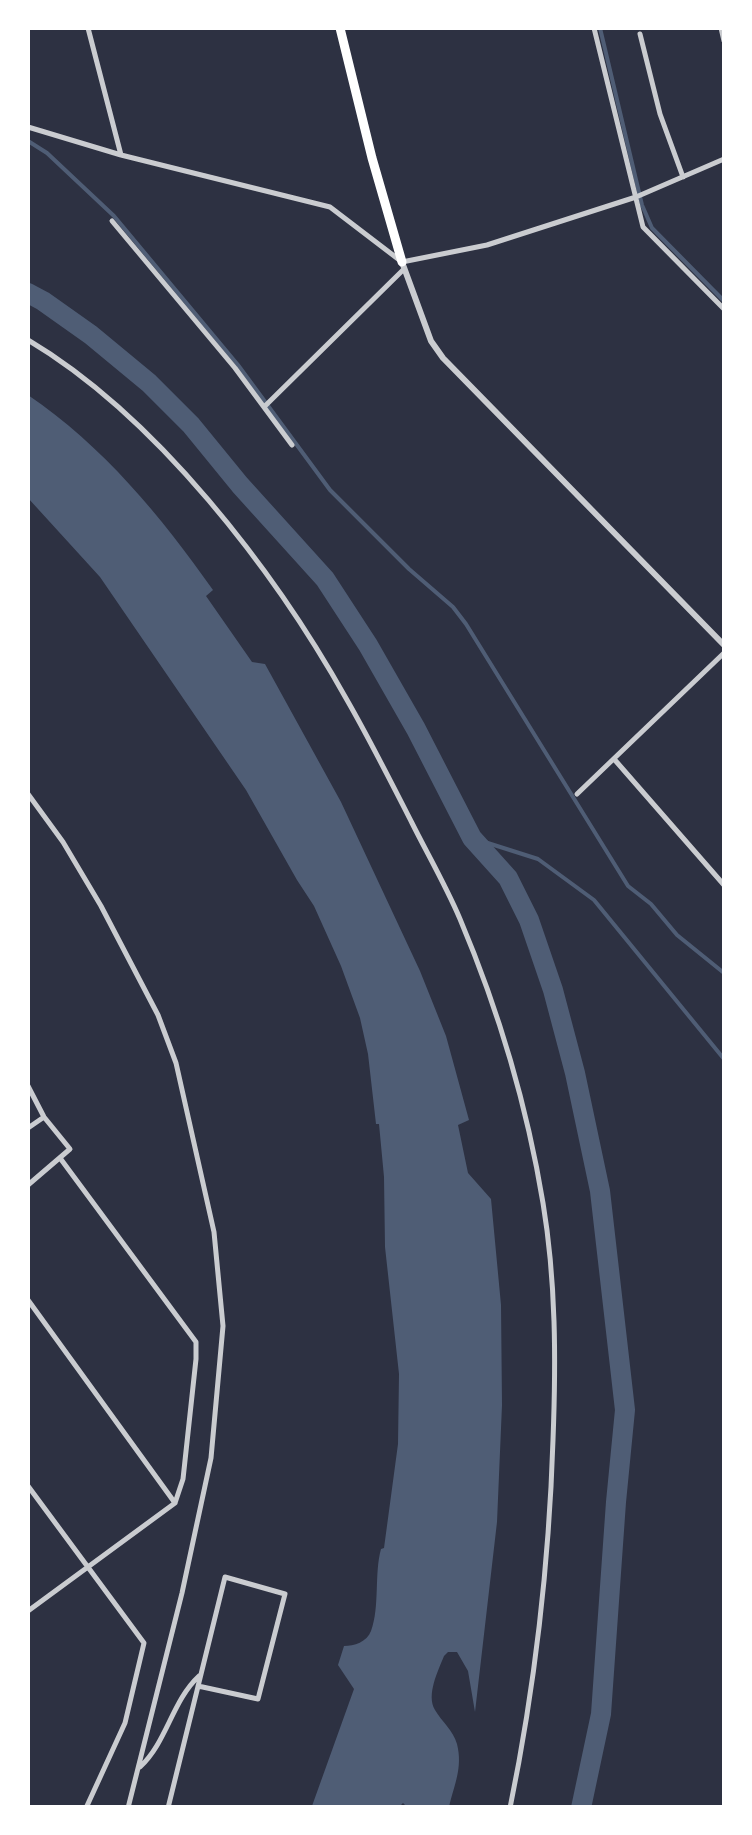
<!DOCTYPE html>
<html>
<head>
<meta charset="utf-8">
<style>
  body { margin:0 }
  #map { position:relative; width:752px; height:1835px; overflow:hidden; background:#2d3142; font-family:"Noto Sans",sans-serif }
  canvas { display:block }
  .frame { position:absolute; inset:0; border:30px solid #fff; pointer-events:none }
</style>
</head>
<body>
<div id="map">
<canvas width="752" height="1835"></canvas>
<div class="frame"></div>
</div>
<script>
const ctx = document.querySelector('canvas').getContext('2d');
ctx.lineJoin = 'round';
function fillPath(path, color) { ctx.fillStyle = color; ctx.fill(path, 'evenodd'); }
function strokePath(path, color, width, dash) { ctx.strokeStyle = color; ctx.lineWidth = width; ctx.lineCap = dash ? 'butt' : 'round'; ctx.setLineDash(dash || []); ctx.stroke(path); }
fillPath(new Path2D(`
  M 28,395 C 103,446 161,516 213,590 L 206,596 L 252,662 L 265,664 L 341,802 L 420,971 L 446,1036 L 469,1120 L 458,1125 L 468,1173 L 491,1199 L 501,1305 L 502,1405 L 497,1522 L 475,1712 L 468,1671 L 457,1652 L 448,1652 L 444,1656 C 438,1671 426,1695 435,1710 C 442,1722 453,1730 457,1744 C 463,1768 454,1785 449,1807 L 407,1807 L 403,1803 L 398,1808 L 312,1806 L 354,1689 L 338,1665 L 344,1646 C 354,1646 367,1642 371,1631 C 380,1607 374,1574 381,1549 L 384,1548 L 398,1444 L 399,1374 L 385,1247 L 384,1177 L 379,1124 L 376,1124 L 368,1054 L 360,1018 L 341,966 L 314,906 L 297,880 L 246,790 L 100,577 L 28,498 Z`), '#4f5d75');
strokePath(new Path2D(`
  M 600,28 L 642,205 L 652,228 L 724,301
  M 28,141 L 47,153 L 114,216 L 238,365 L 330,490 L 409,569 L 453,607 L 466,624 L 628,886 L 651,904 L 677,935 L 724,973
  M 472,838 L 538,859 L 594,900 L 724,1059`), '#4f5d75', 4);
strokePath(new Path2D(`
  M 28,293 L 43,301 L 91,335 L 149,383 L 191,425 L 240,485 L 325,579 L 368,645 L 416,729 L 472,838 L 508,878 L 529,920 L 553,990 L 575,1073 L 600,1191 L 625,1410 L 616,1502 L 601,1714 L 581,1808`), '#4f5d75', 20);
strokePath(new Path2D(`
  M 88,28 L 121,155
  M 594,28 L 643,227 L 724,309
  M 721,28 L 724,41
  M 640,34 L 660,114 L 683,177
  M 28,127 L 121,155 L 330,207 L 402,262 L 487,245 L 636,197 L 724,159
  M 112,221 L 235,368 L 292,445
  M 28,340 C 156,416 275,571 347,700 C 370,740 391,782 412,823 C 428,855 446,886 460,919 C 498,1009 527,1106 543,1203 C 556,1281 556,1361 553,1440 C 549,1564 535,1686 510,1808
  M 264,407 L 404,269
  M 614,759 L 724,885
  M 28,794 L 63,842 L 101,906 L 158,1015 L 176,1063 L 214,1232 L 223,1326 L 211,1458 L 182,1593 L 128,1808
  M 577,794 L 724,653
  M 28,1086 L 44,1117 L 70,1149 L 28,1185
  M 28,1128 L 44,1117
  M 28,1300 L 175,1503
  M 28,1486 L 144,1643 L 125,1723 L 86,1808
  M 28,1611 L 175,1503 L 183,1479 L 196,1359 L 196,1342 L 60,1158
  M 140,1767 C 167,1742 172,1701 199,1676
  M 168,1808 L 225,1577 L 285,1594 L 258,1699 L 198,1686`), '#caccd0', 5);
strokePath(new Path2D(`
  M 402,262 L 431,341 L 443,358 L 724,645`), '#caccd0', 6);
strokePath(new Path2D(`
  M 340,28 L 372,158 L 402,262`), '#fff', 9);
</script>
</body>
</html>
